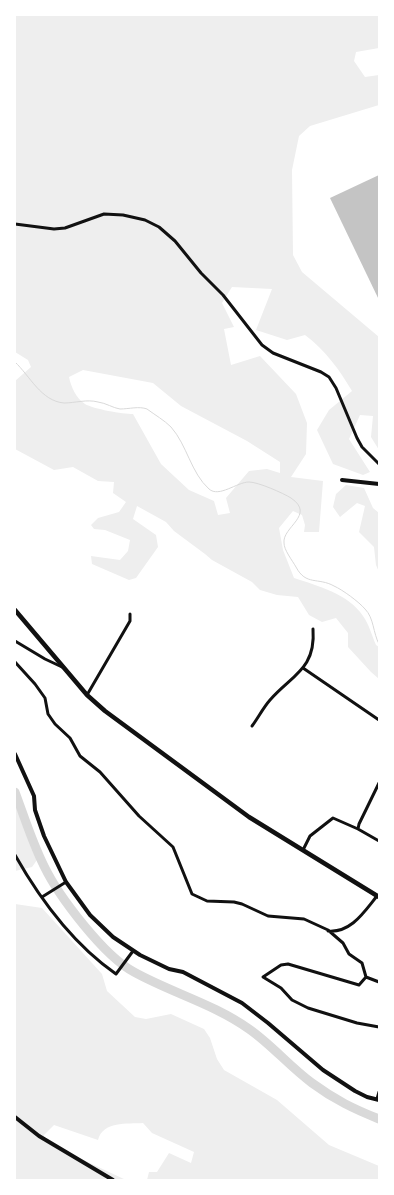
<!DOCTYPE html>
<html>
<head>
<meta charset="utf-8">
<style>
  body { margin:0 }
  #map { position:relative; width:394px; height:1195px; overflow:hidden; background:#fff; font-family:"DejaVu Sans",sans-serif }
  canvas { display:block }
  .frame { position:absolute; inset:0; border:16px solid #fff; pointer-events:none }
</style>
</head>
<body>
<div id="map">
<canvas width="394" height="1195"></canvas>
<div class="frame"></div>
</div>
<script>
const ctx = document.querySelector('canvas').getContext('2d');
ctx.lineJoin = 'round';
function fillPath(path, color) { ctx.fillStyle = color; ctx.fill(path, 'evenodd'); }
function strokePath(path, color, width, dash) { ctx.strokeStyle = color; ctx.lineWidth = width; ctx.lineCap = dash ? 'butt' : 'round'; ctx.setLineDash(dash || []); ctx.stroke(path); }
fillPath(new Path2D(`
  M 15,15 L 379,15 L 379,48 L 356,52 L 354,61 L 365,77 L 379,75 L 379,105 L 310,126 L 299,136 L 292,170 L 293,255 L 302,272 L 379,337 L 379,450 L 371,437 L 373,416 L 360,415 L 349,439 L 370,472 L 363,475 L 333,464 L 317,430 L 329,410 L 352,391 C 339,369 325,350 305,335 L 287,340 L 256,330 L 272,289 L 232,287 L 222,303 L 234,327 L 224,329 L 231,365 L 260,356 L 296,394 L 307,423 L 306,454 L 291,477 L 323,481 L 319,532 L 304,532 L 305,525 L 302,515 L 293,511 L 279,528 L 283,550 L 294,578 C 318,586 349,594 363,616 C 369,624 372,636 376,645 L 379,647 L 379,679 L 371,672 L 348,647 L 348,633 L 336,618 L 322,622 L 309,615 L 298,597 L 277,595 L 260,590 L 252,582 L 212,560 L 205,554 L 174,531 L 166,522 L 137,506 L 133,519 L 156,535 L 158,547 L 136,578 L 129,580 L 92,564 L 91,556 L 120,560 L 128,551 L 130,540 L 105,530 L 94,529 L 91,525 L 98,518 L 119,512 L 126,502 L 113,493 L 114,482 L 98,481 L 73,467 L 54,470 L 15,449 L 15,381 L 31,367 L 28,360 L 15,352 ZM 83,370 L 153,383 L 181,406 L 247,441 L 280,462 L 280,473 L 267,469 L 249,471 L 226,498 L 230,513 L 218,515 L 214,501 L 189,490 L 161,464 L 133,414 C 123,414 93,409 85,404 C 76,398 71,387 69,377 Z
  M 346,485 L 364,488 L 373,508 L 379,513 L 379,572 L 376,565 L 374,547 L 359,532 L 365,506 L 357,503 L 340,517 L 333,507 L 336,494 Z
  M 15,804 L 37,860 L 32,867 L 15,871 Z
  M 15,904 L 42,908 L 102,974 L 107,991 L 135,1017 L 146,1019 L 171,1014 L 204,1029 L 210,1038 L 217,1059 L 224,1070 L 277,1100 L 329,1145 L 379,1166 L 379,1180 L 147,1180 L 149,1172 L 157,1172 L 169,1153 L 191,1163 L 194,1152 L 152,1133 L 143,1123 C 127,1124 103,1121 98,1140 L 54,1125 L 44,1135 L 43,1141 L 126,1180 L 15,1180 Z`), '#eee');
strokePath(new Path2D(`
  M 15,362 C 30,376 41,401 64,403 C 75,403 87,399 98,402 C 106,403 113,408 120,409 C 129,409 139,406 147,409 C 155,415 164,420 171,427 C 187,445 191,473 209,489 C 219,498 237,482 249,482 C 258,482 283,493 291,498 C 316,515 282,527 284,543 C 284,550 292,560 296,567 C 306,586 318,577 334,586 C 343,590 359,602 365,609 C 374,618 373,633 379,644`), '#d9d9d9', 1);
strokePath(new Path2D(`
  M 15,792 C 24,816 32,842 44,866 C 59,897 104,956 134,972 C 172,993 214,1004 249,1029 C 272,1045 290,1067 312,1083 C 335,1100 354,1109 379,1119`), '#d9d9d9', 9);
fillPath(new Path2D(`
  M 379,175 L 379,300 L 330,198 Z`), '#c4c4c4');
strokePath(new Path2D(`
  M 15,224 L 54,229 L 65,228 L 104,214 L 123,215 L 145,220 L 159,227 L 175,241 L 201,273 L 223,295 L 262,345 L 273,353 L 321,372 L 329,377 L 336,388 L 357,438 L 362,447 L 379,464
  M 15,641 L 45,659 L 62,667
  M 15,662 L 35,684 L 45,698 L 48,714 L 55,724 L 70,738 L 80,756 L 100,772 L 139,816 L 173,847 L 192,894 L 207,901 L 234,902 L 242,904 L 268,916 L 304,919 L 328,930 L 343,943 L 349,954 L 362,963 L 366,977
  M 303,668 L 379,720
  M 87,695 L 130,621 L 130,614
  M 252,726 C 258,718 263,708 270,700 C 292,675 316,669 313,629
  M 379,783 L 359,824 L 358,829 L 379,841
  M 303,850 L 310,836 L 333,818 L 358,829
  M 15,855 C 41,901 73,944 116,974 L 133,951
  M 42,897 L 66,882
  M 328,931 C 351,933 364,912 377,896
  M 366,977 L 359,985 L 288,964 L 281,965 L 263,977 L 281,988 L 292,1000 L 308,1008 L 357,1023 L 379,1027
  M 366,977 L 379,982
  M 377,1099 L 379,1092`), '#111', 3);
strokePath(new Path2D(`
  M 342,480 L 379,484
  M 15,754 L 34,796 L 35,810 L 44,836 L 66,882 L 90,915 L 113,937 L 140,955 L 169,969 L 183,972 L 242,1003 L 268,1023 L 323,1070 L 355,1091 L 367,1097 L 379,1100
  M 15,1117 L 39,1136 L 113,1180`), '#111', 4);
strokePath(new Path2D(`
  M 15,610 L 87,695 L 105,711 L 249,817 L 379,897`), '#111', 4.5);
</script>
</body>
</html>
